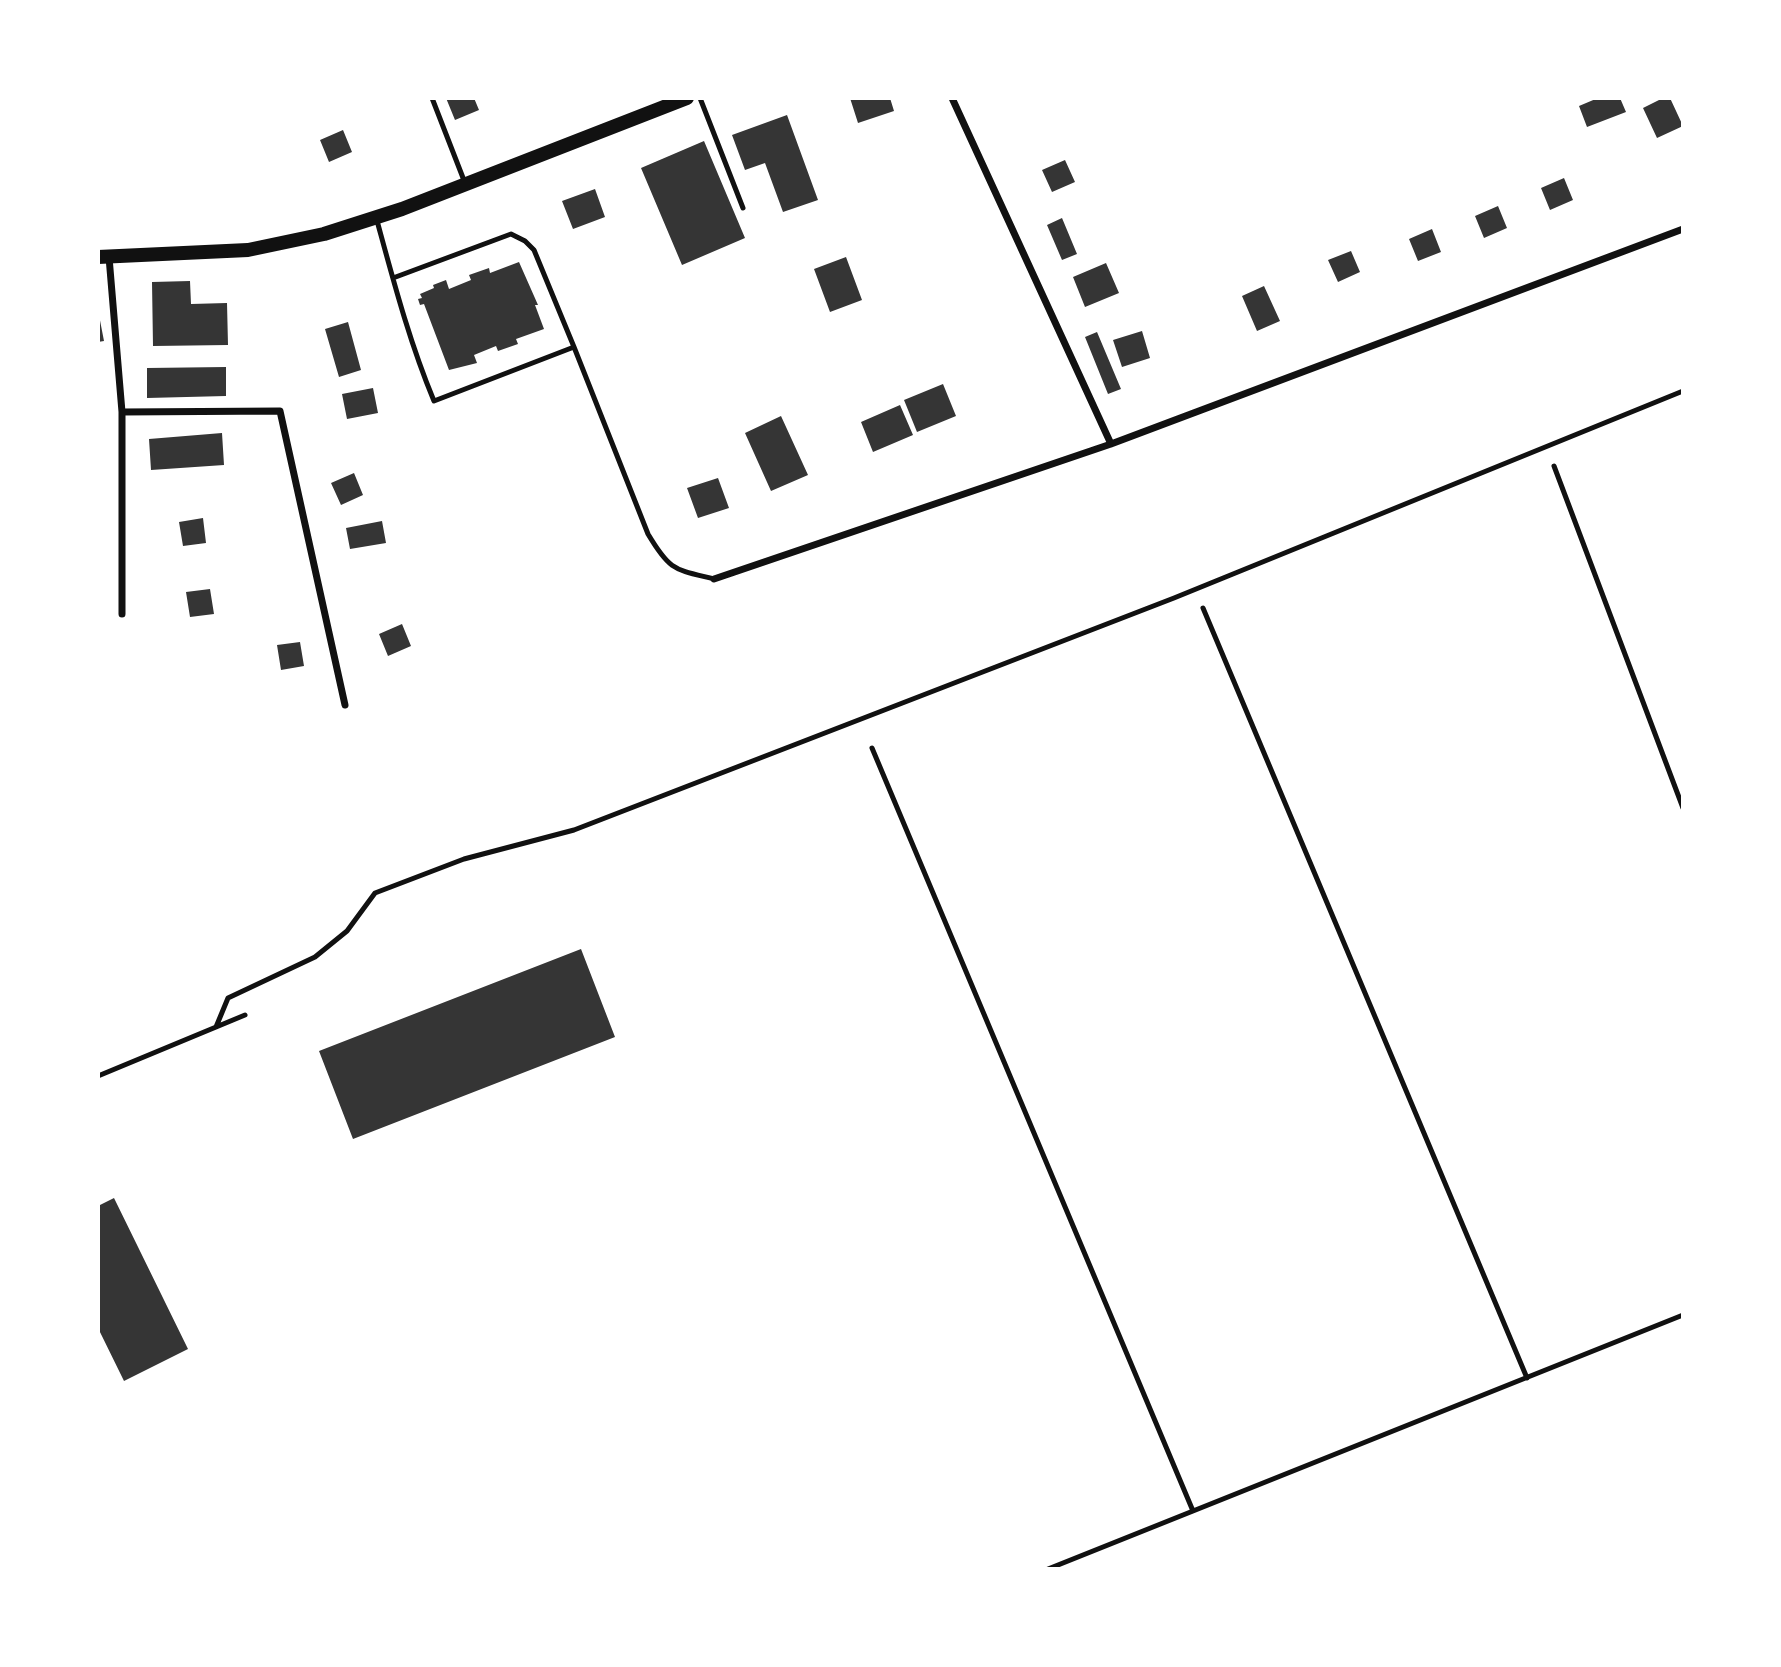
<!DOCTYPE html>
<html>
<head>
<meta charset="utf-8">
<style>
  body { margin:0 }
  #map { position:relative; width:1781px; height:1667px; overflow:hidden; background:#fff; font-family:"Times New Roman",serif }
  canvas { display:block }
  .frame { position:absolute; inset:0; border:100px solid #fff; pointer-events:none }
</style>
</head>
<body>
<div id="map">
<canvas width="1781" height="1667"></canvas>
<div class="frame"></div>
</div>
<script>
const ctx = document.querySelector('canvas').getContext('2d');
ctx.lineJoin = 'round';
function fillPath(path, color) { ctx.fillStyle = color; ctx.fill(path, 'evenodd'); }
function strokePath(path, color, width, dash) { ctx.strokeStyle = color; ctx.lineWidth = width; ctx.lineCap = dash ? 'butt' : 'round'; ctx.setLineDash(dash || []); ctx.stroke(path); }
fillPath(new Path2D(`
  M 446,98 L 474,98 L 479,110 L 455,120 Z
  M 850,98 L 890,98 L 894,111 L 858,123 Z
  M 1598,98 L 1620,98 L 1626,112 L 1587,127 L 1579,106 Z
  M 1663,98 L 1670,98 L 1683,126 L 1657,138 L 1643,108 Z
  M 787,115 L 818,200 L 783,212 L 765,163 L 745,170 L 732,135 Z
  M 343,130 L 352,152 L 329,162 L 320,140 Z
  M 704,141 L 745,238 L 682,265 L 641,168 Z
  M 1065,160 L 1075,182 L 1052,192 L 1042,170 Z
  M 1564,178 L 1573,200 L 1550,210 L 1541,188 Z
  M 595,189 L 605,217 L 573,229 L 562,201 Z
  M 1498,206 L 1507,228 L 1484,238 L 1475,216 Z
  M 1062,218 L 1077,254 L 1062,260 L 1047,225 Z
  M 1432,229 L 1441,252 L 1418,261 L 1409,239 Z
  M 1351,251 L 1360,272 L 1338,282 L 1328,260 Z
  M 846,257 L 862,300 L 830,312 L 814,269 Z
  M 519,262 L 538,305 L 535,305 L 544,329 L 516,339 L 518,344 L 498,351 L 496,346 L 474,355 L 477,363 L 449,370 L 424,304 L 420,305 L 418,299 L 422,298 L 420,294 L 434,288 L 433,285 L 446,280 L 449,289 L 471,280 L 469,275 L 489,268 L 490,273 Z
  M 1106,263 L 1119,293 L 1085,307 L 1073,277 Z
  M 190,281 L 191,304 L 227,303 L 228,345 L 153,346 L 152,282 Z
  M 1264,286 L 1280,321 L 1257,331 L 1242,296 Z
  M 98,310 L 104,341 L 98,342 Z
  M 348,322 L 361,370 L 339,377 L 325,329 Z
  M 1142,331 L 1150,358 L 1122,367 L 1113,340 Z
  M 1097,332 L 1121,389 L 1108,394 L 1085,337 Z
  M 226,367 L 226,396 L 147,398 L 147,368 Z
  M 943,384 L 956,416 L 917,432 L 904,400 Z
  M 373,388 L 378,413 L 347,419 L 342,394 Z
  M 900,405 L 913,435 L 873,452 L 861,422 Z
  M 781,416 L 808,475 L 771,491 L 745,433 Z
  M 222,433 L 224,465 L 151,470 L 149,439 Z
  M 354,473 L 363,495 L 341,505 L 331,483 Z
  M 718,478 L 729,508 L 698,518 L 687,488 Z
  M 203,518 L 206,543 L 183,546 L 179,522 Z
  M 382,521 L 386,543 L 350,549 L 346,528 Z
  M 210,589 L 214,614 L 190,617 L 186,592 Z
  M 402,624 L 411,646 L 388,656 L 379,634 Z
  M 300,642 L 304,666 L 281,670 L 277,645 Z
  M 581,949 L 615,1037 L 353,1139 L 319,1051 Z
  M 114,1198 L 188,1349 L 124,1381 L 98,1328 L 98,1206 Z`), '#353535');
strokePath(new Path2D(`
  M 432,98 L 465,183
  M 700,98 L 743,208
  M 376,217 C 393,279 409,341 434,401 L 574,347 L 534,250 L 525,241 L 511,234 L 393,278
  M 574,347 L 648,534 C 670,571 674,569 714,579
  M 1554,466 L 1683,808
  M 1203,608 L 1527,1378
  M 872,748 L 1193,1511
  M 216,1027 L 228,998 L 315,957 L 347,931 L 375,893 L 464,859 L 574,830 L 1174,598 L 1683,391
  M 98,1076 L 245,1015
  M 1048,1569 L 1683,1315`), '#111', 5);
strokePath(new Path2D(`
  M 952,98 L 1111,444
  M 109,257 L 122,412 L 122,614
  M 122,412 L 280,411 L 345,705
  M 714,579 L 1111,444 L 1683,229`), '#111', 7);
strokePath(new Path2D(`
  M 98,257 L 248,250 L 324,234 L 402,209 L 687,98`), '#111', 14);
</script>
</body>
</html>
